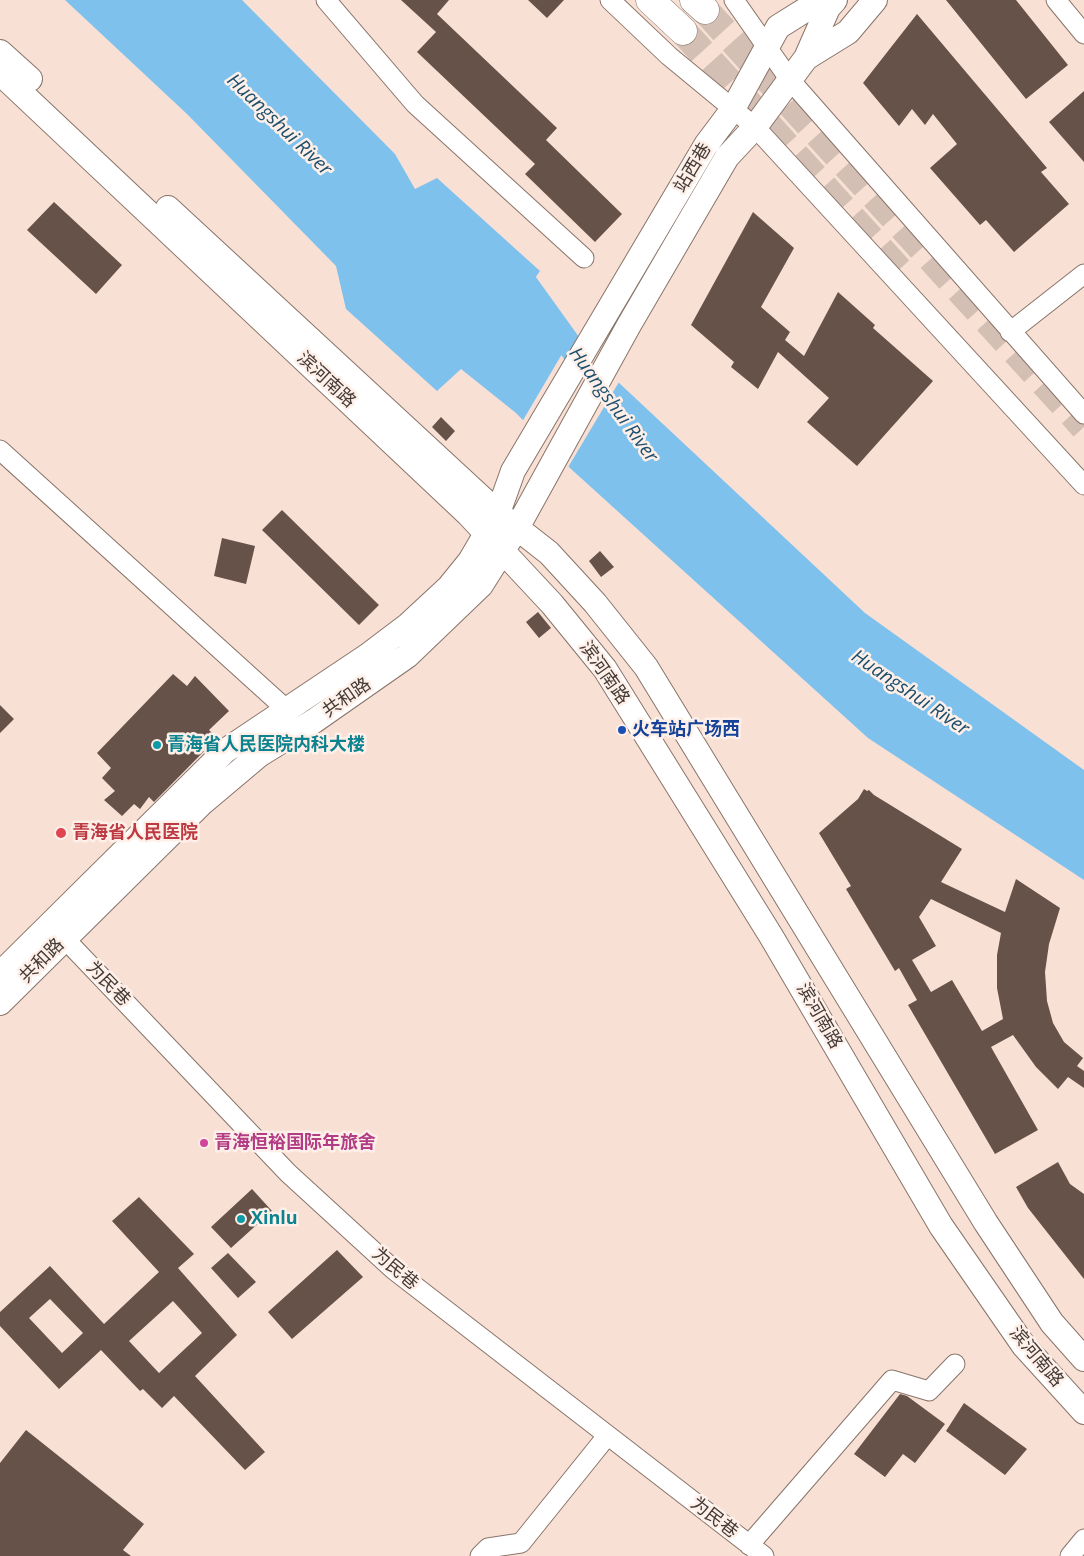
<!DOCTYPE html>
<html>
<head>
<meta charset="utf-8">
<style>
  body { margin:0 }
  canvas { display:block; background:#f8e0d5 }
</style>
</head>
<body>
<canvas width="1084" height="1556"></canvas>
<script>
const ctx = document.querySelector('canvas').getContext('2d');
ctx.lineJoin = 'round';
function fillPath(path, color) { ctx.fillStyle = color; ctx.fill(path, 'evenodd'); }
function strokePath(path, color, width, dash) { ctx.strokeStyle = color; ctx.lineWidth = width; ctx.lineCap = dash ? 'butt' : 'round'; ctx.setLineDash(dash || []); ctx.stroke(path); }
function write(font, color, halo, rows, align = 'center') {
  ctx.font = font + ' "Open Sans","Noto Sans SC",sans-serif'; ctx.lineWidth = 5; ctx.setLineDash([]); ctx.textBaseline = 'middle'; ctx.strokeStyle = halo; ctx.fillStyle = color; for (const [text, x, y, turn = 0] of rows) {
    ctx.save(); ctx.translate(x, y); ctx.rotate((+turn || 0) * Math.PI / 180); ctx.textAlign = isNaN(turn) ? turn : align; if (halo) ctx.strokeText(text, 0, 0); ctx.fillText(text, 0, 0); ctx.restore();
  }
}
fillPath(new Path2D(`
  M 65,0 L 242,0 L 395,154 L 415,189 L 437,178 L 540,271 L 524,294 L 865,613 L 1084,770 L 1084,880 L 868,738 L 571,469 L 516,413 L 461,369 L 437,391 L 346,309 L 336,266 L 187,114 Z`), '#7fc1ed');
fillPath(new Path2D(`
  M 572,337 L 619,382 L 567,469 L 522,422 Z`), '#f8e0d5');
strokePath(new Path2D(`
  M 506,263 L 522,279 L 573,350`), '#7fc1ed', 25);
fillPath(new Path2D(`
  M 401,0 L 449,0 L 437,14 L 557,128 L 546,140 L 622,214 L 595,242 L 525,174 L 535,164 L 417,52 L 436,32 Z
  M 528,0 L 564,0 L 547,18 Z
  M 946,0 L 1016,0 L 1068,65 L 1026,99 Z
  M 917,14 L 1047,168 L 1041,172 L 1069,204 L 1014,252 L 986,220 L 980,225 L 930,168 L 957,144 L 933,114 L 925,125 L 912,109 L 899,126 L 863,83 Z
  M 1084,91 L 1084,162 L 1049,122 Z
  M 54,202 L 122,265 L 96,294 L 27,230 Z
  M 753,212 L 794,248 L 761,307 L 790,332 L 785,340 L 804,356 L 838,292 L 875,325 L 873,328 L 933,381 L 857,466 L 807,422 L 829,398 L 778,352 L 758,389 L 731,367 L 734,362 L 691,325 Z
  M 441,417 L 455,431 L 446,441 L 432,427 Z
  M 282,510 L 379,605 L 359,625 L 262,530 Z
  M 222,538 L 255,546 L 246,584 L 214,576 Z
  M 600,551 L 614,567 L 601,577 L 589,561 Z
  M 538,612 L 551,628 L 539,638 L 526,622 Z
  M 173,674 L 187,686 L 195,676 L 229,711 L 209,730 L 217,738 L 154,802 L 149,797 L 140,809 L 134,804 L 122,816 L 104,800 L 115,791 L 102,778 L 111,768 L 97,753 Z
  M 0,705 L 14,719 L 0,733 Z
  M 864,789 L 867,791 L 869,790 L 874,795 L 962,849 L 941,882 L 1005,912 L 1016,879 L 1060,908 L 1049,944 L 1045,972 L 1047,1001 L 1053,1023 L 1064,1042 L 1083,1058 L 1077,1066 L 1084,1071 L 1084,1088 L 1068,1077 L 1058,1089 L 1036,1067 L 1013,1035 L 991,1047 L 1038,1130 L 995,1154 L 908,1005 L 917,1000 L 899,968 L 895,971 L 846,889 L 851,886 L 819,833 L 858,799 ZM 931,899 L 1001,933 L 997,955 L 997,988 L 1003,1019 L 982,1031 L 952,980 L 931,992 L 912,960 L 936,946 L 919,917 Z
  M 1058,1162 L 1070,1184 L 1084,1194 L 1084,1279 L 1028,1208 L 1016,1187 Z
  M 252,1189 L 272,1211 L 231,1248 L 211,1227 Z
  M 139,1197 L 194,1254 L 178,1268 L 237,1335 L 195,1376 L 265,1452 L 245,1470 L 174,1396 L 162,1408 L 143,1389 L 140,1391 L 101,1350 L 59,1389 L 0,1326 L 0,1312 L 50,1266 L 104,1324 L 159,1272 L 112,1221 ZM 50,1299 L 83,1333 L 62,1353 L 29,1318 ZM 173,1301 L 202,1333 L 159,1373 L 129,1341 Z
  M 337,1250 L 363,1277 L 292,1339 L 268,1312 Z
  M 228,1253 L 256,1282 L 238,1298 L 211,1268 Z
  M 900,1394 L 907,1396 L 945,1424 L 915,1463 L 903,1454 L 885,1477 L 854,1454 Z
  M 964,1403 L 1027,1449 L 1005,1475 L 946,1431 Z
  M 26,1430 L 144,1524 L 123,1550 L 131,1556 L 0,1556 L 0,1463 Z`), '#665249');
strokePath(new Path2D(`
  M 705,10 L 1084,427
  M 683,31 L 908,280`), '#d4bfb5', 28, [28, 14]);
const minor = new Path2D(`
  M 326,0 L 415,104 L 584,258
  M 610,0 L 669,56 L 755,127 L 1084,485
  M 734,0 L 790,80 L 1084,414
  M 1056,0 L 1084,34
  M 1010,332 L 1084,274
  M 0,450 L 287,710
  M 65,939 L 288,1173 L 394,1270 L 764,1556
  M 749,1545 L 892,1380 L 929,1391 L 955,1364
  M 480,1556 L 488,1548 L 521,1543 L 607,1436
  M 1070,1556 L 1084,1539`);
const major = new Path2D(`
  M 0,52 L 30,79
  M 806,58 L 848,32 L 875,0
  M 0,73 L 468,514 L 552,604 L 605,669 L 771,936 L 941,1226 L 1024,1346 L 1084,1412
  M 168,208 L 498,513 L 549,553 L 595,603 L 646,667 L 986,1223 L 1052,1323 L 1084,1359
  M 0,974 L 225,751 L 367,656 L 408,625 L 449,587 L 470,561 L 498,513 L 513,471 L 706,145 L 733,109 L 778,27 L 821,0
  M 0,1003 L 202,803 L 259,755 L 314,721 L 407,656 L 481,585 L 517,528 L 629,325 L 727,157 L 755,127 L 806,58 L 828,8 L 835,0`);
const highway = new Path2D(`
  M 650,0 L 683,31
  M 694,0 L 705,10`);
strokePath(minor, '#897469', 21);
strokePath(major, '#897469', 26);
strokePath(highway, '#897469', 29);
strokePath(minor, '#fff', 19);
strokePath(major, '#fff', 24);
strokePath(highway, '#fff', 28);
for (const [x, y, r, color] of [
  [622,730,5,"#1a4fb4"],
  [157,745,5,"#0f9aa8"],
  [61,833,6,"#e0444e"],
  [204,1143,5,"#d1479c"],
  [241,1219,5,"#0f9aa8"]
]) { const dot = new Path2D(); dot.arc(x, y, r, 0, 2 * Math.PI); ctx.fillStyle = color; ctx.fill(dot); strokePath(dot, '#fef0e9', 2); }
write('18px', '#433935', '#fef0e9', [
  ["站西巷",693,168,-59],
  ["滨河南路",326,380,43],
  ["滨河南路",604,673,55],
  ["共和路",347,698,-35],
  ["共和路",42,961,-45],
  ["为民巷",108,984,46],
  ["滨河南路",819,1016,60],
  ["为民巷",395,1269,40],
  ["滨河南路",1036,1357,50],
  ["为民巷",714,1518,38]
]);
write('bold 18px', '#164399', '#fef0e9', [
  ["火车站广场西",632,730]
], 'left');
write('bold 18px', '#0d838f', '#fef0e9', [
  ["青海省人民医院内科大楼",167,745],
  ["Xinlu",251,1219]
], 'left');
write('bold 18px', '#be3a42', '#fef0e9', [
  ["青海省人民医院",72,833]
], 'left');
write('bold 18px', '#b23c85', '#fef0e9', [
  ["青海恒裕国际年旅舍",214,1143]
], 'left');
write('italic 19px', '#1d4f6d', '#fef0e9', [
  ["Huangshui River",279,125,44],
  ["Huangshui River",613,405,54],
  ["Huangshui River",910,693,34]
]);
</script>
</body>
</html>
